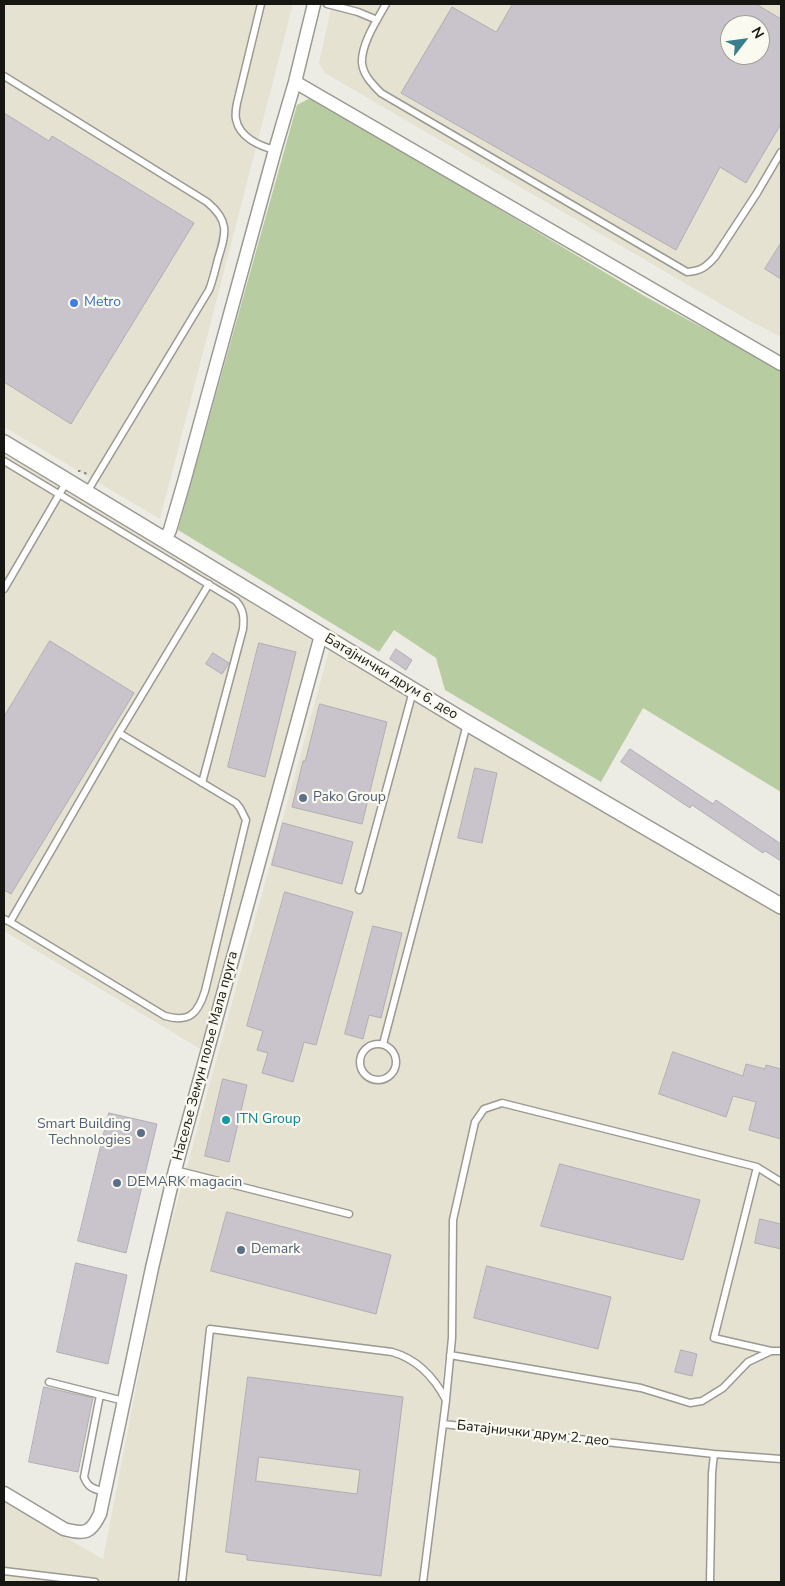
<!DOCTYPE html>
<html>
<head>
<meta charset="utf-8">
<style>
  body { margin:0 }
  #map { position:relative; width:785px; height:1586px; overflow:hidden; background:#edece4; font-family:"Nunito Sans",sans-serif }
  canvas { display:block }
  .frame { position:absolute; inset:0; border:5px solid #161613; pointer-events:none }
  .north { position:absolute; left:720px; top:15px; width:50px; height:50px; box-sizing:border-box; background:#fbfaf1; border:1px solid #9f9f98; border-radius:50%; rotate:60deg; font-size:14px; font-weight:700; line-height:20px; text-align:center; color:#161613 }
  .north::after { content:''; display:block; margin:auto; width:18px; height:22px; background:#397e8c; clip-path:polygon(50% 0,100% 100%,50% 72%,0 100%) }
</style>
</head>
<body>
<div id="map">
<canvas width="785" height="1586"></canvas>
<div class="frame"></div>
<div class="north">N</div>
</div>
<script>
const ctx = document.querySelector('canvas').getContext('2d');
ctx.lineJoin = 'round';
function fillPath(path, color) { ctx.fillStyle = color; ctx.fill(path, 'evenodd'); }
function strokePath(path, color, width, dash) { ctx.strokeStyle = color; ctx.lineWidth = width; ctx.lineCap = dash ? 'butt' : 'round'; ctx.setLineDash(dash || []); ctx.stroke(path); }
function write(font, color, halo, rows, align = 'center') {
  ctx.font = font + ' "Nunito Sans",sans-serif'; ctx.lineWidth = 4.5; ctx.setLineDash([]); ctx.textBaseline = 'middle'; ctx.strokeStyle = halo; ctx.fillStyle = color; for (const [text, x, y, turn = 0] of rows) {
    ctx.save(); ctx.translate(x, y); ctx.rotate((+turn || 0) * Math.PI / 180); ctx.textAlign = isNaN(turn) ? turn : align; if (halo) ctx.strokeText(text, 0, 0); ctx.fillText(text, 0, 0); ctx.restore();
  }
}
fillPath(new Path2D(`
  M 4,4 L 293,4 L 160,519 L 4,427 Z
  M 332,4 L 781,4 L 781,337 L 748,320 L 325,73 L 319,63 ZM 730,25 L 760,25 L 760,55 L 730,55 Z
  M 4,454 L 63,488 L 311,640 L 207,1053 L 4,931 Z
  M 330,647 L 781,911 L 781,1582 L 4,1582 L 4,1502 L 103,1559 L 159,1268 ZM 448,1337 L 452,1338 L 446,1382 L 442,1381 Z`), '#e5e2d2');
fillPath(new Path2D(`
  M 312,97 L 646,297 L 781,370 L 781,792 L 643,708 L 601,782 L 445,690 L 436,658 L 394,630 L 379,652 L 178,530 L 297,105 Z`), '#b7cda1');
const building = new Path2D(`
  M 513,4 L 756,4 L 781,19 L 781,124 L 746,183 L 720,167 L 676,250 L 401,93 L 452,7 L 496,32 ZM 730,25 L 760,25 L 760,55 L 730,55 Z
  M 4,113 L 49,141 L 52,136 L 194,223 L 71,424 L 4,382 Z
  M 781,243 L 781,279 L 765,269 Z
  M 50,641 L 134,693 L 11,894 L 4,890 L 4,717 Z
  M 259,643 L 296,652 L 265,777 L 228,767 Z
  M 396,649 L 412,660 L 406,670 L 390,659 Z
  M 213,653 L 229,663 L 222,674 L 206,664 Z
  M 320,704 L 387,722 L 362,824 L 292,807 L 303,761 L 305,761 Z
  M 630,749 L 713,804 L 716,800 L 781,844 L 781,861 L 765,851 L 763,853 L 692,805 L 690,808 L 621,762 Z
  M 475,768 L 497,773 L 482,843 L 458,838 Z
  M 283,823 L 353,842 L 342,884 L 272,865 Z
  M 285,892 L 353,912 L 316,1045 L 304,1042 L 293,1082 L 262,1073 L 268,1053 L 257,1050 L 263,1031 L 247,1026 Z
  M 373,926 L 402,933 L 381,1018 L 369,1015 L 363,1039 L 345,1034 Z
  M 673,1052 L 743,1076 L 746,1064 L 765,1069 L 766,1065 L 781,1069 L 781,1139 L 749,1130 L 756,1102 L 733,1096 L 726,1117 L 659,1094 Z
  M 223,1079 L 247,1085 L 229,1162 L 205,1156 Z
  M 109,1113 L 157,1124 L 126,1253 L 78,1241 Z
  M 560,1164 L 700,1200 L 683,1260 L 541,1226 Z
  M 227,1212 L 391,1255 L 376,1314 L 211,1271 Z
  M 760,1219 L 781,1224 L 781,1249 L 755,1243 Z
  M 76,1263 L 127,1275 L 108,1364 L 57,1352 Z
  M 487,1266 L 611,1297 L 598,1349 L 474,1318 Z
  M 681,1350 L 697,1354 L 692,1376 L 675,1372 Z
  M 248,1377 L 403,1397 L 381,1576 L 247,1560 L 247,1555 L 226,1552 ZM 259,1457 L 360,1470 L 357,1494 L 256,1481 Z
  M 44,1387 L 93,1398 L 78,1472 L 29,1462 Z`);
fillPath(building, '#c9c4cb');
strokePath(building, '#b2adb4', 1);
const service = new Path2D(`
  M 261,4 L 237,103 C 236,108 235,114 236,119 C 239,137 259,146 275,150
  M 327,4 L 358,12 L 377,20
  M 386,4 C 377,20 361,44 362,63 C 363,75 373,85 381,93 L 687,272 C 701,271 706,267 715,257 L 757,193 L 781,152
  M 4,76 L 207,202 C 230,221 226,233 218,259 C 215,270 213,280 209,290 L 87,492
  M 4,461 L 236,601 C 244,610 244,618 243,629 L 202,783
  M 4,589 L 67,481
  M 359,890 L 413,691
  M 4,919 L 10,922 L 119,733 L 209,584
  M 10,922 L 165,1016 C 190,1023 198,1013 205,991 L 246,820 L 240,808 L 236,803 L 119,733
  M360 1062a18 18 0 1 1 36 0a18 18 0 1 1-36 0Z
  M 383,1044 L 467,724
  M 757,1167 L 714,1338 L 771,1351
  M 175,1170 L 349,1214
  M 450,1355 L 641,1388 L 690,1403 L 702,1401 L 723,1388 L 748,1362 L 771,1351 L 781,1351
  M 49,1382 L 124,1401
  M 100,1395 L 84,1477 C 88,1488 94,1489 105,1492
  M 446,1399 L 452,1338 L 453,1220 L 475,1122 L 484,1109 L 502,1103 L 757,1167 L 781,1182
  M 443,1424 L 714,1454 L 781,1459
  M 4,1571 L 95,1582
  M 182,1582 L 210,1329 L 392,1352 C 417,1359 434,1377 446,1400 L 423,1582
  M 710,1582 L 712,1473 L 714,1454`);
const minor = new Path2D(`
  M 295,82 L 781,364
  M 165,540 L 170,530 L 184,482 L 275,150 L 295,82 L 314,4
  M 4,1493 L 64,1529 C 85,1535 91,1533 100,1514 L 152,1268 L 175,1170 L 321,635`);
const tertiary = new Path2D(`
  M 4,443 L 467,723 L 781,906`);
strokePath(service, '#9b9992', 9);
strokePath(minor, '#9b9992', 15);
strokePath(tertiary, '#9b9992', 18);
strokePath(new Path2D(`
  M 78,471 L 80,471 L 87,474`), '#878781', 2, [2.5, 4]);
strokePath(service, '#fff', 6);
strokePath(minor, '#fff', 12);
strokePath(tertiary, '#fff', 15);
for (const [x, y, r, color] of [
  [74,303,5,"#3f7fe0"],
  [303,798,5,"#5c6f8a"],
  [226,1120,5,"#0f9aa8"],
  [141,1133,5,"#5c6f8a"],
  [117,1183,5,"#5c6f8a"],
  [241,1250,5,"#5c6f8a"]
]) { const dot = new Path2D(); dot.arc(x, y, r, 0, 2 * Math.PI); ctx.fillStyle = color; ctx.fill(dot); strokePath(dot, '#fbfaf1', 2); }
write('14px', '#366cbe', '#fbfaf1', [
  ["Metro",84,303]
], 'left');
write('14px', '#161613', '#fbfaf1', [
  ["Батајнички друм 6. део",391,677,31],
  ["Насеље Земун поље Мала пруга",206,1056,-75],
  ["Батајнички друм 2. део",533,1434,6]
]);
write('14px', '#4e5e75', '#fbfaf1', [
  ["Pako Group",313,798],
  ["Smart Building",131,1125,"right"],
  ["Technologies",131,1141,"right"],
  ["DEMARK magacin",127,1183],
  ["Demark",251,1250]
], 'left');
write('14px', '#0d838f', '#fbfaf1', [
  ["ITN Group",236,1120]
], 'left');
</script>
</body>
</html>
